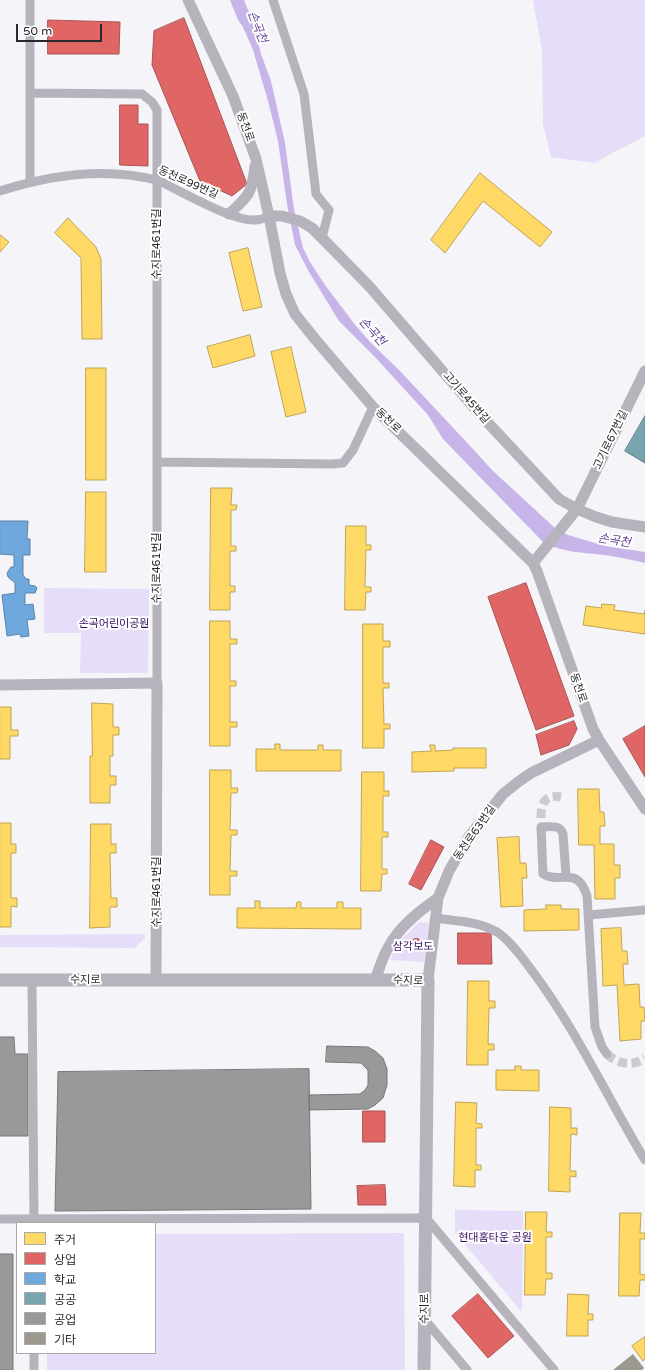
<!DOCTYPE html>
<html>
<head>
<meta charset="utf-8">
<style>
  body { margin:0 }
  #map { position:relative; width:645px; height:1370px; overflow:hidden; background:#f5f4f8; font-family:"Varela Round","Noto Sans KR",sans-serif }
  canvas { display:block }
  .legend { position:absolute; left:16px; top:1222px; width:140px; height:132px; box-sizing:border-box; background:#fff; border:1px solid #a9a9aa; margin:0; padding:5px 7px; list-style:none; font-size:12px; color:#29282a }
  .legend li { display:flex; align-items:center; gap:8px; height:20px }
  .legend b { width:20px; border:1px solid #a9a9aa }
  .scale { position:absolute; left:16px; top:24px; width:86px; height:18px; box-sizing:border-box; border:2px solid #29282a; border-top:0; padding-left:5px; font-size:12px; line-height:14px; white-space:nowrap; color:#29282a; -webkit-text-stroke:3px #fff; paint-order:stroke }
</style>
</head>
<body>
<div id="map">
<canvas width="645" height="1370"></canvas>
<ul class="legend">
<li><b style="height:11px;background:#ffd966"></b>주거</li>
<li><b style="height:11px;background:#e06666"></b>상업</li>
<li><b style="height:11px;background:#6fa8dc"></b>학교</li>
<li><b style="height:11px;background:#76a5af"></b>공공</li>
<li><b style="height:11px;background:#999"></b>공업</li>
<li><b style="height:11px;background:#9e998e"></b>기타</li>
</ul>
<div class="scale">50 m</div>
</div>
<script>
const ctx = document.querySelector('canvas').getContext('2d');
ctx.lineJoin = 'round';
function fillPath(path, color) { ctx.fillStyle = color; ctx.fill(path, 'evenodd'); }
function strokePath(path, color, width, dash) { ctx.strokeStyle = color; ctx.lineWidth = width; ctx.lineCap = dash ? 'butt' : 'round'; ctx.setLineDash(dash || []); ctx.stroke(path); }
function write(font, color, halo, rows, align = 'center') {
  ctx.font = font + ' "Varela Round","Noto Sans KR",sans-serif'; ctx.lineWidth = 4; ctx.setLineDash([]); ctx.textBaseline = 'middle'; ctx.strokeStyle = halo; ctx.fillStyle = color; for (const [text, x, y, turn = 0] of rows) {
    ctx.save(); ctx.translate(x, y); ctx.rotate((+turn || 0) * Math.PI / 180); ctx.textAlign = isNaN(turn) ? turn : align; if (halo) ctx.strokeText(text, 0, 0); ctx.fillText(text, 0, 0); ctx.restore();
  }
}
fillPath(new Path2D(`
  M 533,0 L 645,0 L 645,136 L 594,163 L 551,157 L 543,124 L 542,51 Z
  M 44,588 L 149,589 L 148,673 L 80,673 L 81,633 L 44,633 Z
  M 419,922 L 429,923 L 424,962 L 390,960 L 396,945 Z
  M 145,934 L 145,938 L 134,948 L 0,947 L 0,935 Z
  M 455,1210 L 523,1211 L 522,1312 L 455,1233 Z
  M 404,1233 L 405,1370 L 47,1370 L 47,1353 L 155,1353 L 155,1234 Z`), '#e6ddf9');
fillPath(new Path2D(`
  M 230,0 L 244,0 L 252,20 L 261,54 L 271,81 L 285,143 L 294,209 L 303,248 L 310,262 L 325,285 L 356,326 L 371,343 L 400,371 L 472,448 L 492,470 L 556,529 L 568,535 L 605,546 L 645,552 L 645,563 C 634,560 622,558 611,556 C 586,552 566,554 543,542 L 443,439 L 428,415 L 375,357 L 339,321 L 309,272 L 295,245 L 287,204 L 278,141 L 268,101 L 253,50 L 243,27 L 238,20 Z`), '#c7b5e9');
const homes = new Path2D(`
  M 480,173 L 552,232 L 540,247 L 483,201 L 445,253 L 431,240 Z
  M 68,218 L 96,247 L 101,259 L 102,339 L 82,339 L 81,258 L 55,233 Z
  M 0,235 L 9,242 L 0,252 Z
  M 248,248 L 262,307 L 243,311 L 229,253 Z
  M 250,335 L 255,356 L 213,368 L 207,347 Z
  M 291,347 L 306,412 L 286,417 L 271,352 Z
  M 86,368 L 106,368 L 106,480 L 86,480 Z
  M 211,488 L 232,488 L 231,505 L 237,505 L 236,510 L 231,510 L 231,546 L 236,546 L 236,551 L 230,551 L 230,586 L 235,586 L 235,592 L 230,592 L 230,610 L 210,610 Z
  M 86,492 L 106,492 L 106,572 L 85,572 Z
  M 346,526 L 366,526 L 366,545 L 371,545 L 371,550 L 366,550 L 365,587 L 371,587 L 371,592 L 366,592 L 365,610 L 345,610 Z
  M 602,604 L 615,605 L 614,610 L 644,614 L 645,610 L 645,634 L 583,625 L 586,606 L 601,608 Z
  M 210,621 L 230,621 L 230,639 L 237,639 L 237,644 L 230,644 L 230,681 L 236,681 L 236,686 L 230,686 L 230,722 L 237,722 L 237,727 L 230,727 L 230,746 L 210,746 Z
  M 363,624 L 383,624 L 383,641 L 390,641 L 390,647 L 383,647 L 383,683 L 389,683 L 389,688 L 383,688 L 384,724 L 390,724 L 390,729 L 384,729 L 384,748 L 363,748 Z
  M 92,703 L 113,704 L 113,727 L 119,727 L 119,735 L 113,735 L 113,756 L 110,756 L 110,776 L 116,776 L 116,785 L 110,785 L 110,803 L 90,803 L 90,756 L 92,756 Z
  M 0,707 L 11,707 L 11,730 L 18,730 L 18,736 L 10,736 L 10,759 L 0,759 Z
  M 275,744 L 280,744 L 280,750 L 318,750 L 318,745 L 323,745 L 323,750 L 341,750 L 341,771 L 256,771 L 256,749 L 275,749 Z
  M 430,745 L 435,745 L 435,751 L 453,750 L 453,748 L 486,748 L 486,768 L 454,768 L 454,771 L 412,772 L 412,752 L 431,751 Z
  M 210,770 L 231,770 L 231,788 L 238,788 L 237,793 L 231,793 L 230,830 L 237,830 L 237,835 L 231,835 L 230,871 L 237,871 L 237,876 L 230,876 L 230,895 L 210,895 Z
  M 362,772 L 384,772 L 384,791 L 389,791 L 389,796 L 383,796 L 383,832 L 388,832 L 388,837 L 382,837 L 382,869 L 387,869 L 387,874 L 382,874 L 381,891 L 361,891 Z
  M 578,789 L 599,789 L 600,812 L 604,812 L 605,826 L 600,826 L 600,844 L 614,844 L 614,865 L 620,865 L 620,878 L 615,878 L 615,899 L 595,899 L 594,845 L 579,845 Z
  M 0,823 L 11,823 L 11,844 L 16,844 L 16,853 L 11,853 L 11,898 L 17,898 L 17,907 L 11,906 L 11,927 L 0,927 Z
  M 91,824 L 111,824 L 111,844 L 116,844 L 116,853 L 110,853 L 111,898 L 117,898 L 117,907 L 110,907 L 110,927 L 90,928 Z
  M 519,837 L 520,863 L 526,863 L 527,878 L 522,878 L 523,906 L 501,907 L 497,838 Z
  M 255,901 L 260,901 L 260,908 L 296,908 L 297,902 L 301,902 L 301,908 L 337,908 L 337,902 L 343,902 L 343,908 L 361,908 L 361,929 L 237,928 L 237,908 L 255,908 Z
  M 546,905 L 561,905 L 561,909 L 579,909 L 579,930 L 524,931 L 524,910 L 546,909 Z
  M 621,928 L 622,951 L 627,951 L 628,964 L 623,964 L 624,985 L 639,984 L 640,1007 L 644,1007 L 645,1021 L 641,1021 L 641,1039 L 620,1041 L 617,985 L 603,986 L 601,929 Z
  M 468,981 L 489,981 L 489,1001 L 495,1001 L 495,1008 L 489,1008 L 488,1044 L 494,1044 L 494,1050 L 488,1050 L 488,1065 L 467,1065 Z
  M 515,1066 L 521,1066 L 521,1070 L 539,1070 L 539,1091 L 496,1090 L 496,1070 L 515,1070 Z
  M 456,1102 L 477,1103 L 476,1123 L 482,1124 L 482,1128 L 476,1128 L 476,1165 L 481,1165 L 481,1170 L 475,1170 L 475,1187 L 454,1186 Z
  M 550,1107 L 571,1108 L 571,1128 L 577,1128 L 577,1135 L 571,1134 L 570,1171 L 576,1171 L 576,1177 L 570,1176 L 570,1192 L 549,1191 Z
  M 526,1212 L 547,1212 L 546,1232 L 552,1232 L 552,1237 L 546,1237 L 546,1273 L 552,1273 L 552,1279 L 546,1279 L 545,1295 L 525,1295 Z
  M 620,1213 L 641,1213 L 640,1233 L 645,1233 L 645,1239 L 640,1239 L 640,1274 L 645,1275 L 645,1280 L 640,1280 L 639,1296 L 619,1296 Z
  M 568,1294 L 589,1295 L 588,1314 L 593,1314 L 593,1320 L 588,1320 L 588,1336 L 567,1336 Z
  M 645,1337 L 645,1359 L 643,1361 L 632,1346 Z`);
fillPath(homes, '#ffd966');
strokePath(homes, '#bfa454', 1);
const shops = new Path2D(`
  M 184,18 L 247,184 L 232,196 L 200,181 L 152,65 L 154,31 Z
  M 48,20 L 120,22 L 119,54 L 48,54 Z
  M 120,105 L 138,105 L 138,124 L 148,124 L 148,166 L 120,165 Z
  M 526,583 L 574,716 L 536,730 L 488,597 Z
  M 574,721 L 577,729 L 569,745 L 541,755 L 536,735 Z
  M 645,726 L 645,777 L 623,739 Z
  M 431,840 L 444,847 L 421,890 L 409,884 Z
  M 458,933 L 491,933 L 492,964 L 458,964 Z
  M410.5 944a5.5 5.5 0 1 1 11 0a5.5 5.5 0 1 1-11 0Z
  M 363,1111 L 385,1111 L 385,1142 L 363,1142 Z
  M 385,1185 L 386,1205 L 358,1205 L 357,1186 Z
  M 478,1294 L 514,1336 L 488,1358 L 452,1316 Z`);
fillPath(shops, '#e06666');
strokePath(shops, '#a95354', 1);
const schools = new Path2D(`
  M 0,521 L 28,521 L 27,539 L 30,539 L 30,555 L 23,555 L 23,575 L 26,579 L 29,579 L 29,585 L 35,586 L 37,588 L 35,593 L 25,593 L 25,605 L 33,604 L 35,619 L 27,620 L 29,636 L 21,637 L 20,634 L 7,636 L 2,595 L 15,593 L 15,583 L 8,577 L 7,573 L 11,567 L 14,567 L 14,555 L 0,554 Z`);
fillPath(schools, '#6fa8dc');
strokePath(schools, '#5a82a7', 1);
const public = new Path2D(`
  M 645,416 L 645,463 L 625,451 Z`);
fillPath(public, '#76a5af');
strokePath(public, '#5f8087', 1);
const industry = new Path2D(`
  M 0,1037 L 14,1037 L 15,1054 L 28,1054 L 28,1136 L 0,1136 Z
  M 327,1046 L 368,1047 L 375,1051 L 383,1058 L 387,1069 L 387,1085 L 383,1098 L 375,1105 L 368,1109 L 309,1110 L 309,1095 L 360,1094 L 365,1090 L 368,1085 L 368,1070 L 361,1063 L 326,1062 Z
  M 309,1069 L 311,1209 L 55,1211 L 58,1072 Z
  M 0,1254 L 13,1254 L 13,1370 L 0,1370 Z`);
fillPath(industry, '#999');
strokePath(industry, '#777778', 1);
fillPath(new Path2D(`
  M 633,1354 L 644,1368 L 642,1370 L 613,1370 Z`), '#9e998e');
strokePath(new Path2D(`
  M 541,818 C 541,804 544,794 561,797
  M 607,1054 C 617,1064 633,1067 645,1058`), '#cccbcf', 9, [9, 4.5]);
strokePath(new Path2D(`
  M 273,0 L 304,94 L 316,194 L 329,210 L 322,238
  M 31,93 L 142,94 L 152,102 L 157,110 L 157,683
  M 30,182 L 30,0
  M 0,191 C 50,175 105,167 156,180 C 162,182 168,185 173,188 C 192,197 234,221 255,220 C 259,220 265,218 269,216
  M 157,462 L 332,464 L 343,463 L 353,450 L 373,407
  M 566,876 L 563,834 C 560,824 551,827 541,827 L 543,874 C 560,885 577,864 587,896 L 595,1027 L 602,1047 L 607,1054
  M 589,915 L 645,910
  M 435,918 C 456,921 478,921 497,932 C 510,940 524,960 533,972 C 577,1031 607,1097 645,1160
  M 32,981 L 34,1223
  M 0,1219 L 426,1218 L 554,1370
  M 425,1320 L 467,1370
  M 34,1353 L 34,1370`), '#b6b3bc', 9);
strokePath(new Path2D(`
  M 188,0 L 233,96 L 256,159 L 269,216 L 280,273 L 286,294 L 295,314 L 315,339 L 373,407 L 533,563 L 537,571 L 593,729 L 599,740 L 645,809
  M 229,214 C 249,196 252,193 255,166
  M 269,216 L 282,216 L 300,221 L 312,228 L 322,238 L 369,286 L 477,411 L 559,499 L 577,509 L 596,517 L 612,522 L 645,527
  M 533,563 L 577,509 L 645,371
  M 0,685 L 157,683 L 156,980
  M 375,980 C 379,970 382,958 388,948 C 399,927 418,912 438,898
  M 428,980 L 438,898 L 449,871 L 468,838 L 503,794 L 518,782 L 531,773 L 599,740`), '#b6b3bc', 11);
strokePath(new Path2D(`
  M 0,980 L 428,980 L 424,1370`), '#b5b3bc', 13);
write('11px', '#29282a', '#fff', [
  ["동천로",245,127,70],
  ["동천로99번길",188,183,24],
  ["수지로461번길",157,244,-90],
  ["고기로45번길",466,398,49],
  ["동천로",388,421,44],
  ["고기로67번길",611,440,-64],
  ["수지로461번길",157,568,-90],
  ["동천로",578,688,71],
  ["동천로63번길",475,833,-55],
  ["수지로461번길",157,892,-90],
  ["수지로",85,980],
  ["수지로",408,981,2],
  ["수지로",425,1309,-90]
]);
write('11px', '#391064', '#fff', [
  ["손곡어린이공원",114,624],
  ["삼각보도",413,947],
  ["현대홈타운 공원",495,1238]
]);
write('italic 12px', '#603e92', '#fff', [
  ["손곡천",257,27,69],
  ["손곡천",372,332,48],
  ["손곡천",614,541,9]
]);
</script>
</body>
</html>
